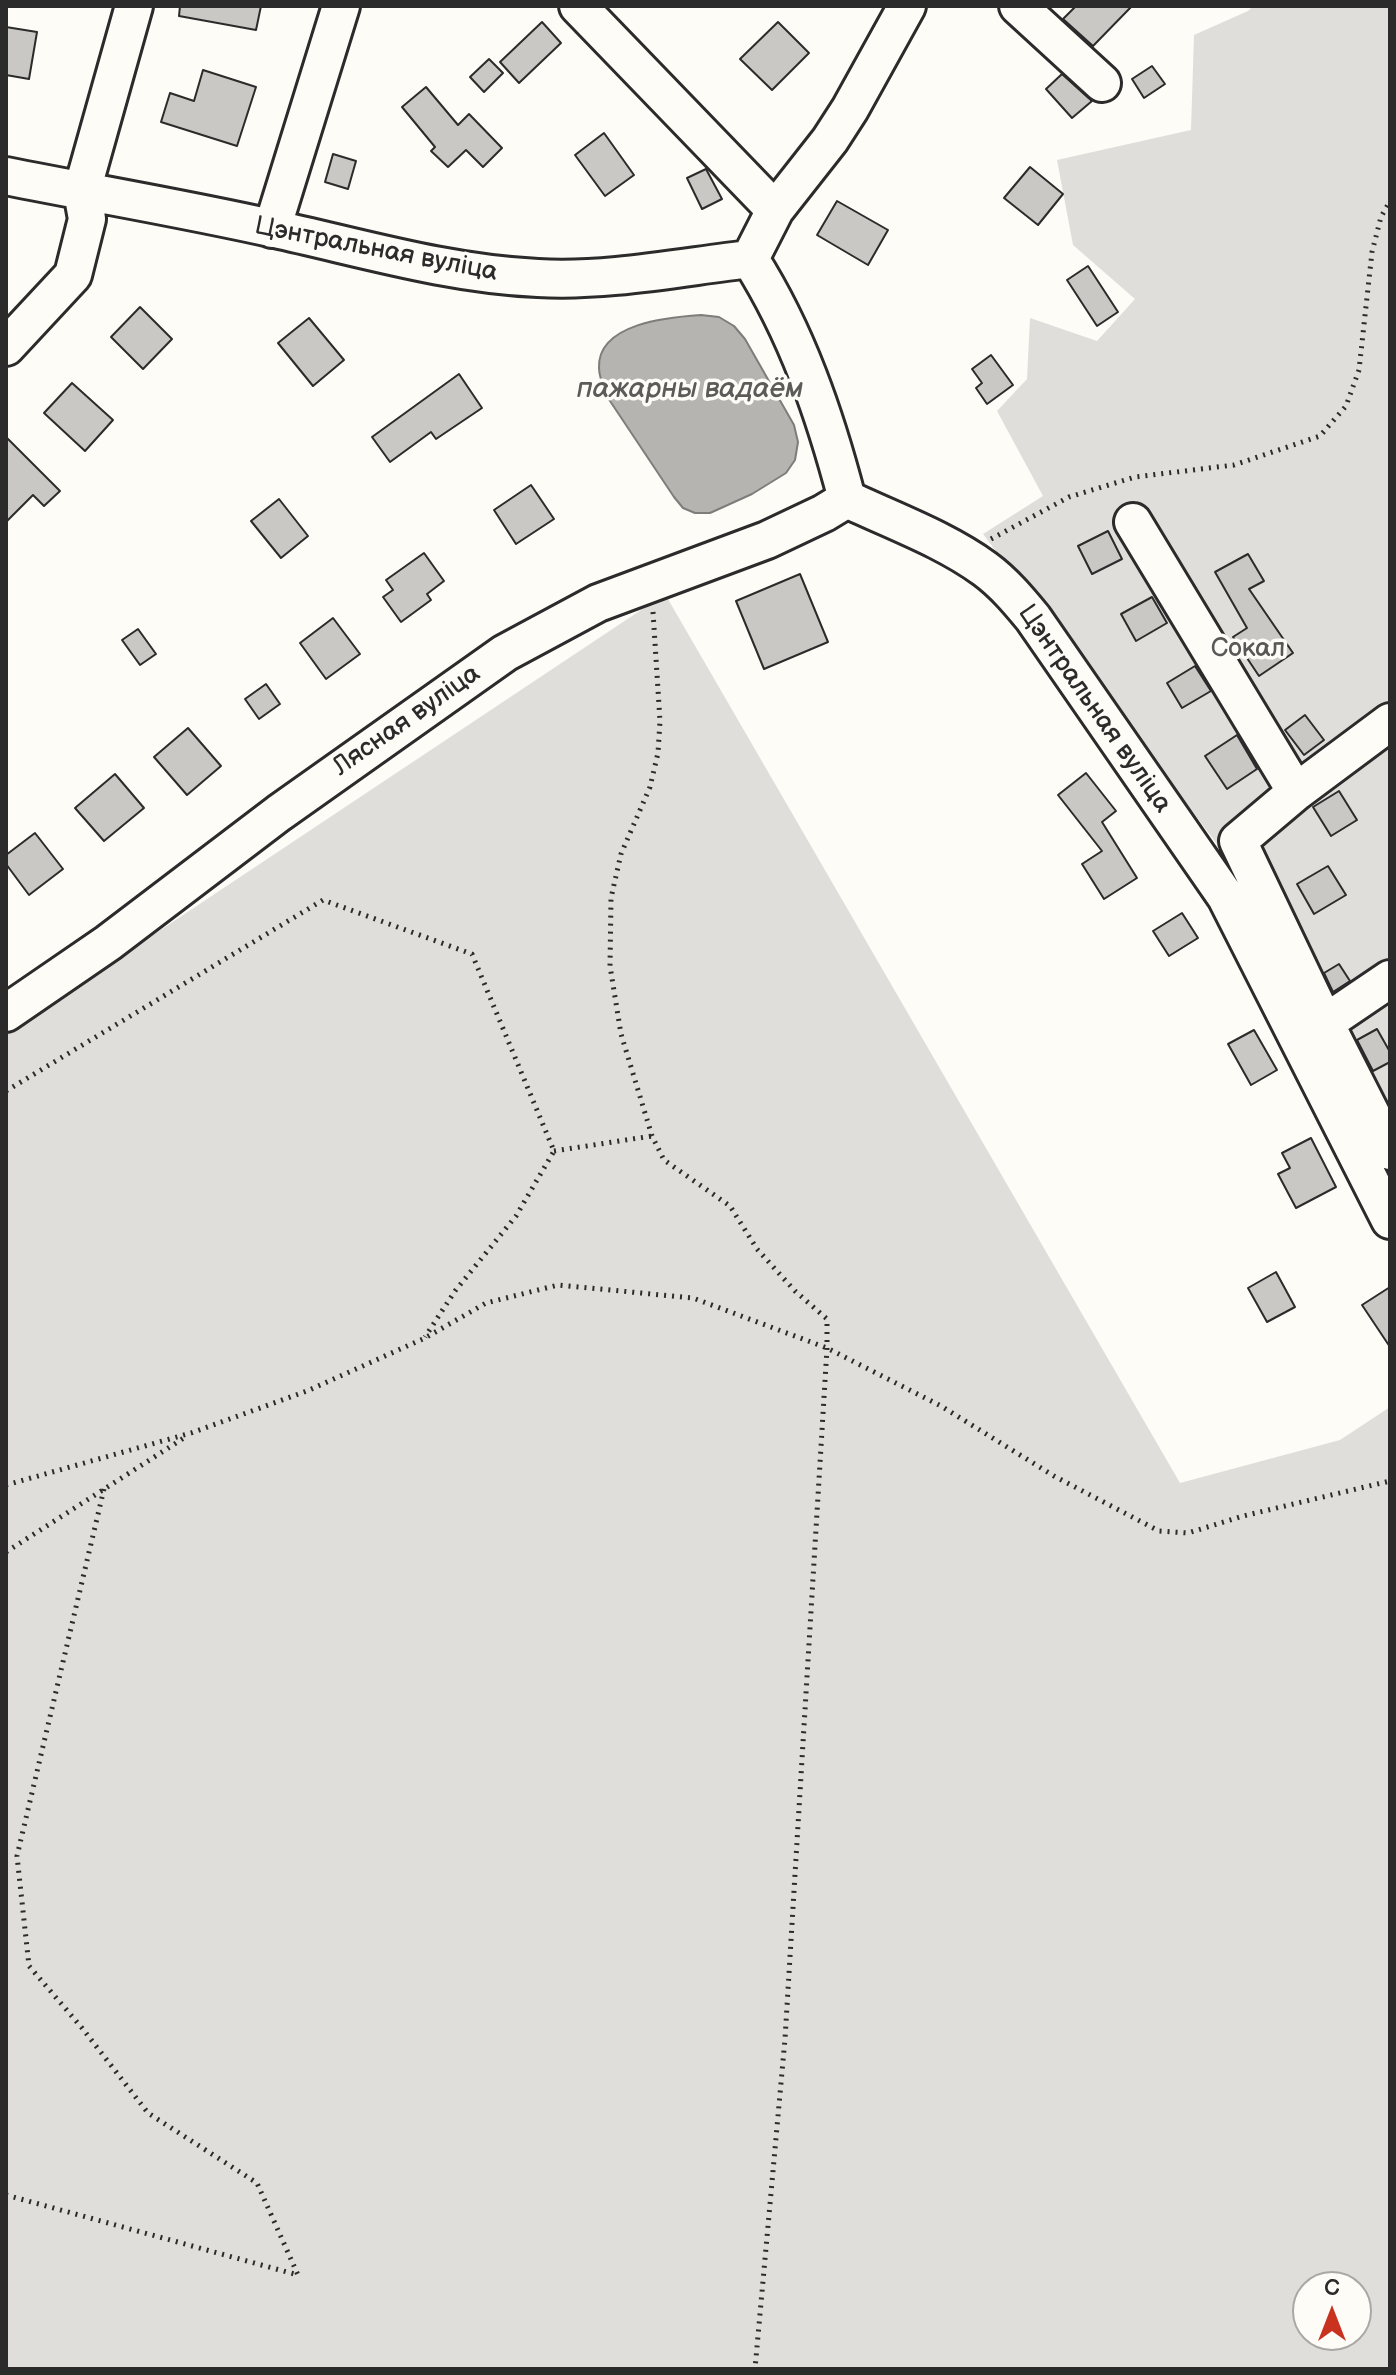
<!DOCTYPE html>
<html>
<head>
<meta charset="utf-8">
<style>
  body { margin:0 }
  #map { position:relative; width:1396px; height:2375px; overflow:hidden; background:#fdfcf7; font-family:"Balsamiq Sans",sans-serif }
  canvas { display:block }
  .frame { position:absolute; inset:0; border:8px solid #2b2b2b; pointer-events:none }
  .north { position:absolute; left:1292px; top:2271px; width:80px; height:80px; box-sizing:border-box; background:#fdfcf7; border:2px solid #a9a8a5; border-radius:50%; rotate:0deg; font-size:22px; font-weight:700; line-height:32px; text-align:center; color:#2b2b2b }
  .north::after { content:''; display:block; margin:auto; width:28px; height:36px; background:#c8321e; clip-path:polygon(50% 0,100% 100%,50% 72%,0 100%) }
</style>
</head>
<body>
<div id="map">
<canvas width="1396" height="2375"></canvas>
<div class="frame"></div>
<div class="north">С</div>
</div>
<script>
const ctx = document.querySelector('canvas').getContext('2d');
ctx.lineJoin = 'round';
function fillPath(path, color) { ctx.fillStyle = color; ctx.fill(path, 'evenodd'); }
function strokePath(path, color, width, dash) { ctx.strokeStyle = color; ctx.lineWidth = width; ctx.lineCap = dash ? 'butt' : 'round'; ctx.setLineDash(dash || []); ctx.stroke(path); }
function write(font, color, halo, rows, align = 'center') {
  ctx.font = font + ' "Balsamiq Sans",sans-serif'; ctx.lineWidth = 7; ctx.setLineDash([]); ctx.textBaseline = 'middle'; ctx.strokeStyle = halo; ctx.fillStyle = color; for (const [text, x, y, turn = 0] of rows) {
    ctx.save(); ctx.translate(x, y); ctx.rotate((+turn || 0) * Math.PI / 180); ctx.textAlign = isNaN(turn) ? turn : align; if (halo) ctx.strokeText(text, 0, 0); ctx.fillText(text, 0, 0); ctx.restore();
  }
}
fillPath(new Path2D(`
  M 1253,6 L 1390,6 L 1390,1187 L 1226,856 L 983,534 L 1043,496 L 997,411 L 1027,379 L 1030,318 L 1097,341 L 1135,299 L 1073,245 L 1057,160 L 1191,130 L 1194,35 L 1248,11 Z
  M 665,594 L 1180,1483 L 1340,1440 L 1390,1407 L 1390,2369 L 6,2369 L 6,1033 ZM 1308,2287 L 1356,2287 L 1356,2335 L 1308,2335 Z`), '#dfdeda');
const water = new Path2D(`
  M 701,315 L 719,317 L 734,326 L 745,339 L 794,425 L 798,442 L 795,460 L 786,473 L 752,494 L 710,513 L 695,513 L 683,508 L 674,497 L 608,398 C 604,388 599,378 599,368 C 597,323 670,317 701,315 Z`);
fillPath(water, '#b5b4b1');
strokePath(water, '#7e7d7b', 2);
const building = new Path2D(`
  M 180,6 L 261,6 L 256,30 L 179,16 Z
  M 1076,6 L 1132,6 L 1093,46 L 1063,19 Z
  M 542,22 L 561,43 L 519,83 L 500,62 Z
  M 778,22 L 809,53 L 772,90 L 740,59 Z
  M 6,27 L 37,32 L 29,79 L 6,75 Z
  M 489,59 L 503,73 L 484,92 L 470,77 Z
  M 1152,66 L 1165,84 L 1144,98 L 1132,79 Z
  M 203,70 L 256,87 L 237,146 L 161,122 L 170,93 L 194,101 Z
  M 1062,74 L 1092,101 L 1072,118 L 1046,89 Z
  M 426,87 L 458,125 L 469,114 L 502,148 L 483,167 L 466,150 L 448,167 L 431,151 L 435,147 L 402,107 Z
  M 604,133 L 634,175 L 605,196 L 575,155 Z
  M 333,154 L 356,161 L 348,189 L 325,182 Z
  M 1030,167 L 1063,194 L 1038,225 L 1004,198 Z
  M 706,169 L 722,199 L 702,209 L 687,178 Z
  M 837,201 L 888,230 L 868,265 L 817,235 Z
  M 1088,266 L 1118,312 L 1097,326 L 1067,280 Z
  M 140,307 L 172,339 L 143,369 L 111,337 Z
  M 309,318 L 344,360 L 313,386 L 278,343 Z
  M 991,355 L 1013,385 L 987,404 L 976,388 L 982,383 L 972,369 Z
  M 459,374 L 482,408 L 436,439 L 431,432 L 390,462 L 372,437 Z
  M 72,383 L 113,420 L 85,451 L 44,413 Z
  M 6,437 L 60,491 L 44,506 L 33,495 L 6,522 Z
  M 531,485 L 554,519 L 516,544 L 494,510 Z
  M 279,499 L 308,536 L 281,558 L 251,521 Z
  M 1108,531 L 1122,559 L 1092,574 L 1078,546 Z
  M 424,553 L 444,581 L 427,594 L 431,600 L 401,622 L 383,597 L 393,590 L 386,580 Z
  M 1248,554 L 1264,581 L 1249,589 L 1293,653 L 1259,676 L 1233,637 L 1247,628 L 1215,572 Z
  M 800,574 L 828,642 L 764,669 L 736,601 Z
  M 1152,597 L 1167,623 L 1136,641 L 1121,614 Z
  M 333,618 L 360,654 L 326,679 L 300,643 Z
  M 138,629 L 156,654 L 140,665 L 122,640 Z
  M 1195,666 L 1211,691 L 1182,708 L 1167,683 Z
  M 266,684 L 280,704 L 259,719 L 245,699 Z
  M 1305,715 L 1324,740 L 1304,755 L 1285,730 Z
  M 188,728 L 221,766 L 187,795 L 154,757 Z
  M 1237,735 L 1257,769 L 1227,789 L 1205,756 Z
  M 1086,773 L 1116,811 L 1102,822 L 1137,878 L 1104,899 L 1082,864 L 1102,851 L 1058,795 Z
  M 115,774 L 144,808 L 104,841 L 75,808 Z
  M 1339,791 L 1357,820 L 1331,836 L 1313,807 Z
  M 35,833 L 63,869 L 29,895 L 6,864 L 6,855 Z
  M 1328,866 L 1346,895 L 1314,914 L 1297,884 Z
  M 1182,913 L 1198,938 L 1169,956 L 1153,931 Z
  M 1339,964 L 1350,981 L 1333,992 L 1324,973 Z
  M 1377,1029 L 1390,1052 L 1390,1062 L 1373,1071 L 1357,1040 Z
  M 1254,1030 L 1277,1070 L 1251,1085 L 1228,1044 Z
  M 1311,1138 L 1336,1187 L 1296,1208 L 1278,1174 L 1290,1168 L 1282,1153 Z
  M 1276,1272 L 1295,1307 L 1267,1322 L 1248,1288 Z
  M 1390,1287 L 1390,1347 L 1362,1305 Z`);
fillPath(building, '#c9c8c4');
strokePath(building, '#2b2b2b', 2);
const minor = new Path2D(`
  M 578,6 L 775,210
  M 1018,6 L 1102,83
  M 6,176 C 96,194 186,209 275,229 C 362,248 448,274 538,278 C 608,282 681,267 750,259 C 797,333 825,415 847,499 C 893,521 944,539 985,569 C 1004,583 1019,601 1033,618 L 1226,897 L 1390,1220
  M 272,229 L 341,6
  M 750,259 L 775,210 L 830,140 L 850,109 L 907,6
  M 6,347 L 73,275 L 87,219 L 82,191 L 134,6
  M 1133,522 L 1296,792
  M 1390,722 L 1296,792 L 1238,841 L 1325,1023 L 1390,1151
  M 6,1013 L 108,943 L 279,813 L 505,653 L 598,603 L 767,540 L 824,513 L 847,499
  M 1325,1023 L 1390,979`);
strokePath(minor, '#2b2b2b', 42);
strokePath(new Path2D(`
  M 991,539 L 1069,497 L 1135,477 L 1234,465 L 1320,436 L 1346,406 L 1359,370 L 1372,252 L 1381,217 L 1390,201
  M 653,612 L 660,721 L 658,753 L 650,787 L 621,854 L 611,898 L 610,966 L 621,1034 L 652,1136 L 664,1160 L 730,1206 L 757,1249 L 795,1291 L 827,1319 L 827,1348 L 785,2039 L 755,2369
  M 6,1091 L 323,900 L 472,954 L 554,1151 L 516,1216 L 455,1291 L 425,1337
  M 554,1151 L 652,1136
  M 6,1485 L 191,1433 L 307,1391 L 425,1338 L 486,1303 L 558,1285 L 693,1298 L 827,1348 L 941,1406 L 1054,1476 L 1159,1531 L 1188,1533 L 1243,1516 L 1390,1481
  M 6,1552 L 187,1436
  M 6,2195 L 298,2275 L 257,2183 L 148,2113 L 82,2028 L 29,1966 L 17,1856 L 104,1489`), '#2b2b2b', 5, [2, 6]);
strokePath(minor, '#fdfcf7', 36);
write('26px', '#2b2b2b', '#fdfcf7', [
  ["Цэнтральная вуліца",376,250,11],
  ["Цэнтральная вуліца",1094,709,55],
  ["Лясная вуліца",407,721,-35]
]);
write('26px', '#585857', '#fdfcf7', [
  ["Сокал",1248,649]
]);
write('italic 28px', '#5b5b5a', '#fdfcf7', [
  ["пажарны вадаём",690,390]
]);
</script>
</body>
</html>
